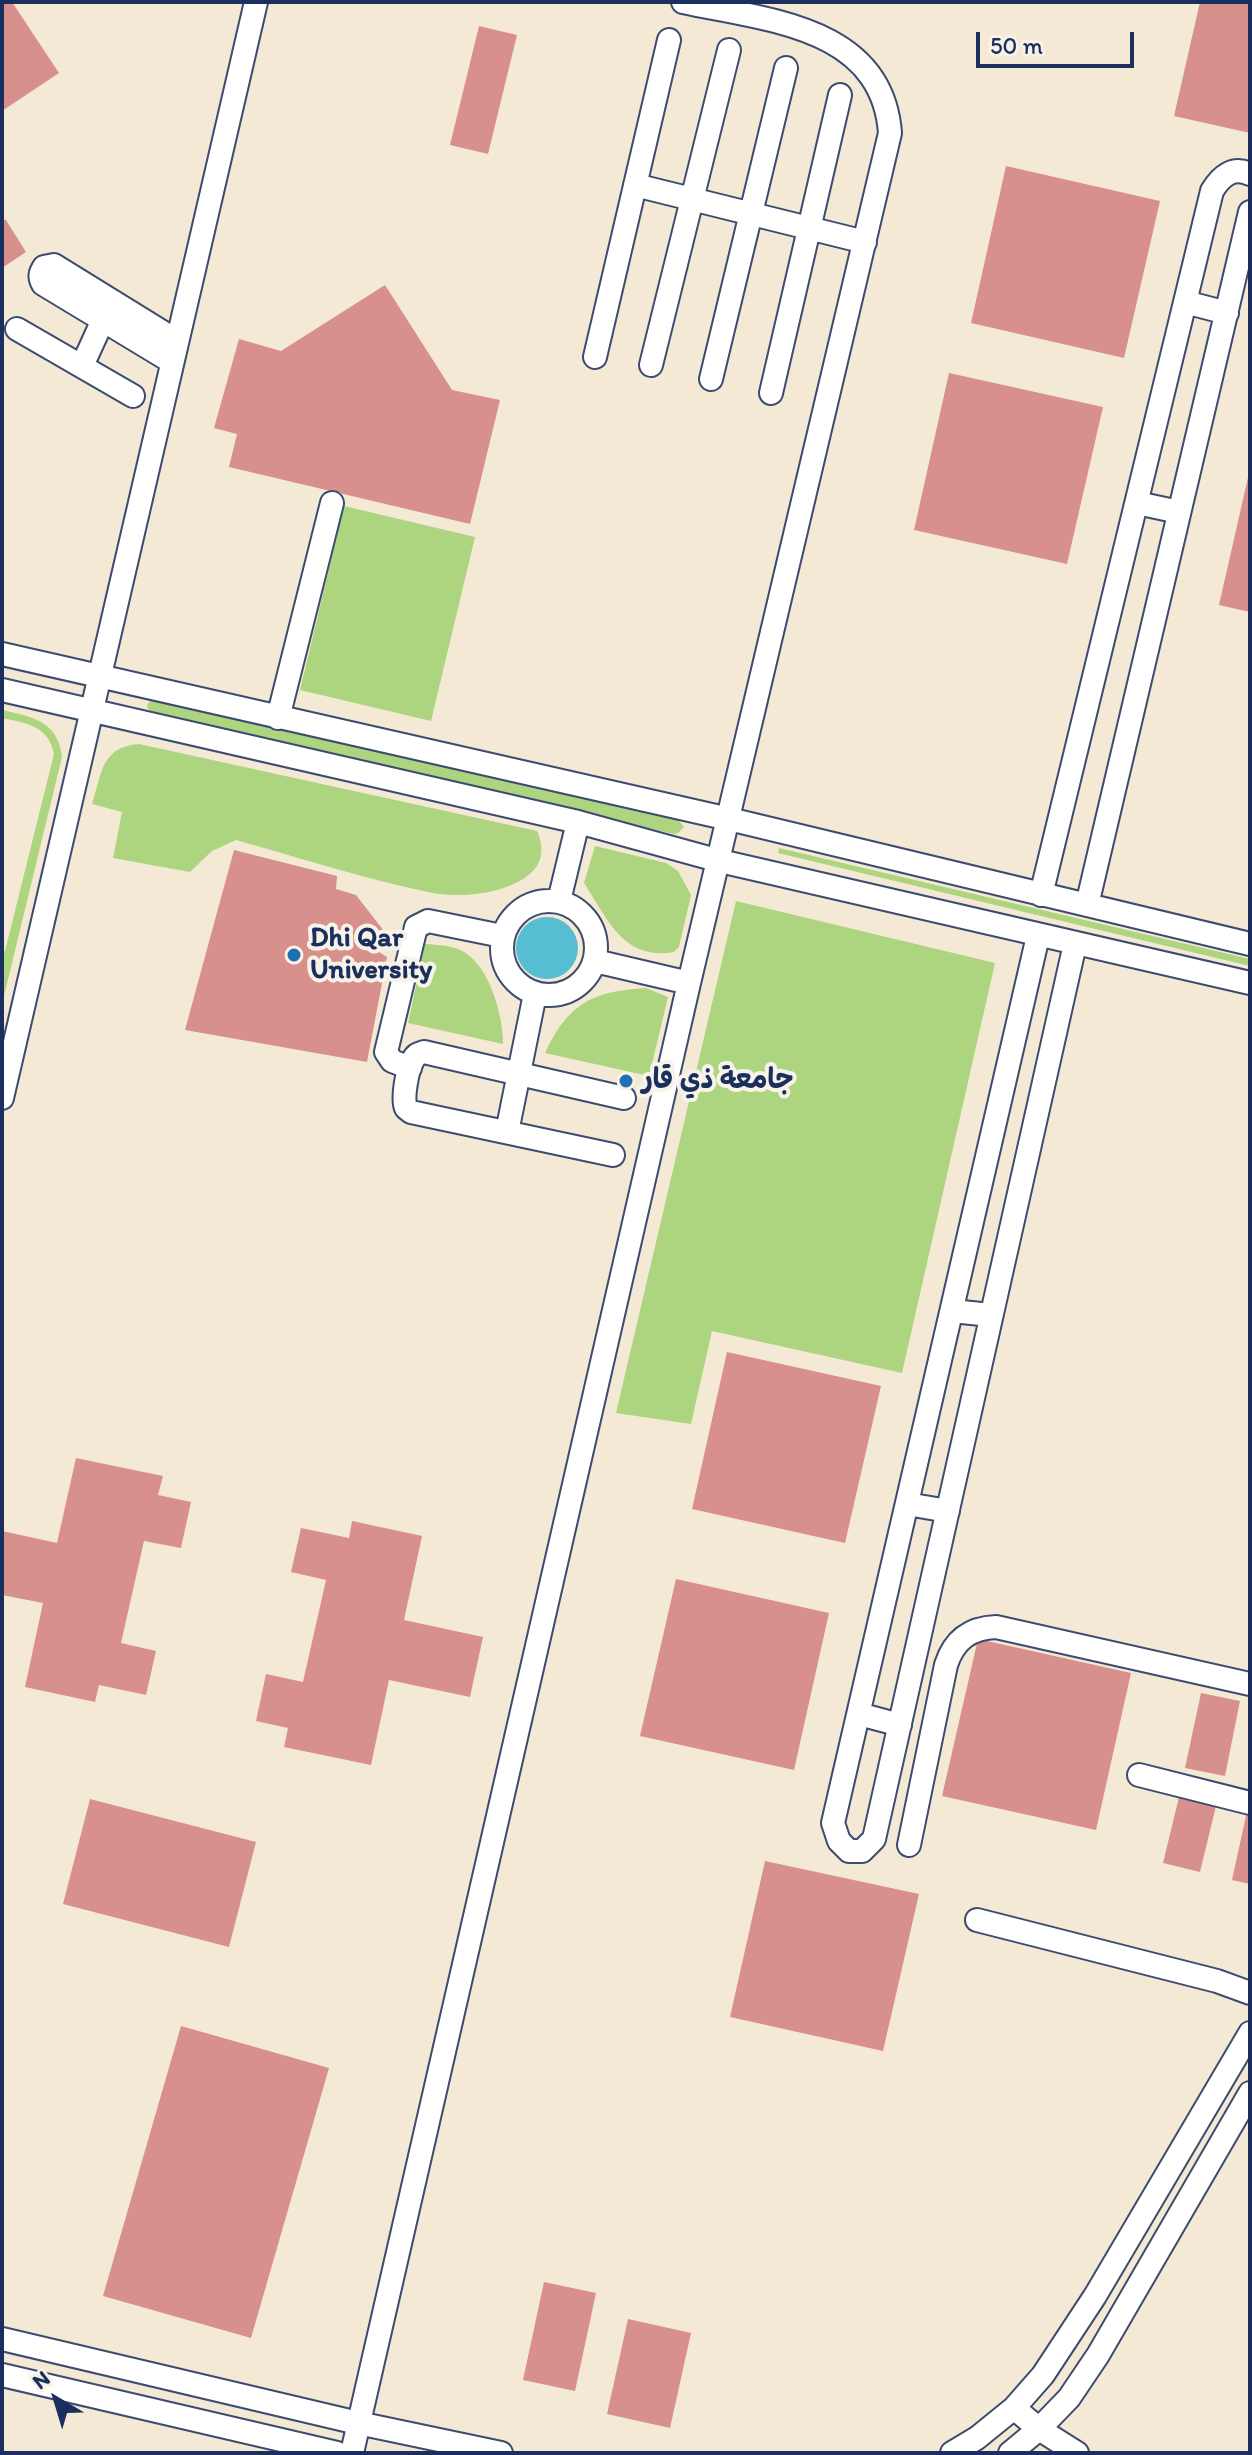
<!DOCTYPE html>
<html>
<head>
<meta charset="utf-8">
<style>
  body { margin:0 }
  #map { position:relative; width:1252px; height:2455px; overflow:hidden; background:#f4e9d5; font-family:Itim,sans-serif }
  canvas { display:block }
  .frame { position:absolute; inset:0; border:4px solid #1b2f5e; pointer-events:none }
  .north { position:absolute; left:16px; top:2359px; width:80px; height:80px; -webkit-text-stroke:6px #f7f3e8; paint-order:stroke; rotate:322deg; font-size:22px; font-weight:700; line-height:32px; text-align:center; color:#1b2f5e }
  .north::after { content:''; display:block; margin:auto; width:28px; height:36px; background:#1b2f5e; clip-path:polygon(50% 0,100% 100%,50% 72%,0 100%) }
  .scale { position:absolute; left:976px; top:32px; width:158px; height:36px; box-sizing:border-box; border:4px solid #1b2f5e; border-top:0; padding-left:10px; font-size:24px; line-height:28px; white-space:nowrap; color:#1b2f5e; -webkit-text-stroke:6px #f7f3e8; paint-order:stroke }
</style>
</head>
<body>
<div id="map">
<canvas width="1252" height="2455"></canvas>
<div class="frame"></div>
<div class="north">N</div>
<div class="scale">50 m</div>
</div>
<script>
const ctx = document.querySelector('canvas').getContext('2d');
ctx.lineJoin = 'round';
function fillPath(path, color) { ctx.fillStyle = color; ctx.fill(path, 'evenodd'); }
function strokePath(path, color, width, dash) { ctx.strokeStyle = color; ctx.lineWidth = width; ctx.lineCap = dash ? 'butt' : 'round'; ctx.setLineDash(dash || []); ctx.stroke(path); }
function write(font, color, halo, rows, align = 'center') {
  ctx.font = font + ' Itim,"Playpen Sans Arabic",sans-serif'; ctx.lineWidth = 8; ctx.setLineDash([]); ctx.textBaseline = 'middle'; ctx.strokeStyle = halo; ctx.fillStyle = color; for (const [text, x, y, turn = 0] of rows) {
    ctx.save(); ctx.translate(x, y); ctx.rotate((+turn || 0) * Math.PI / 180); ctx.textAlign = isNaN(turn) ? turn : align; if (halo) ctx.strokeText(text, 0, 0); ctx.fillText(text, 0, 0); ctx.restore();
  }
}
fillPath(new Path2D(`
  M 344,506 L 475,537 L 431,721 L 300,690 Z
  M 150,701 L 157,701 L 678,820 L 684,827 L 678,833 L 674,834 L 154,713 L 148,709 L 147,705 Z
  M 2,710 C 33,717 58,721 62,757 L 2,1004 L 2,951 L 5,951 L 54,754 C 49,726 26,723 2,718 Z
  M 139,744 L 537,831 C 543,845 544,859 533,871 C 515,889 483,895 458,895 C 438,896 417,889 397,885 C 343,872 290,855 236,840 L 212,851 L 190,872 L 113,858 L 122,812 L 92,804 C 102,773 101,747 139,744 Z
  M 595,846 L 666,863 L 678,871 L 691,895 L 679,947 L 674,952 C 623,961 607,918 584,883 Z
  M 779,848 L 1250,959 L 1250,966 L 778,853 Z
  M 736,901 L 995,963 L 902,1373 L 712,1331 L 691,1424 L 616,1413 Z
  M 425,944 C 439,945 455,945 467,954 C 491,971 503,1017 503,1044 L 408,1023 Z
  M 646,988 L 668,997 L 649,1076 L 545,1053 C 568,1004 592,991 646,988 Z`), '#add47f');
fillPath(new Path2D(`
  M516 948a31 31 0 1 1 62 0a31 31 0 1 1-62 0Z`), '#56bdd3');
fillPath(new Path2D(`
  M 6,2 L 12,2 L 59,73 L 2,111 L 2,4 Z
  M 1200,2 L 1250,2 L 1250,133 L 1174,116 Z
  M 479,26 L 517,35 L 488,154 L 450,145 Z
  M 1006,166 L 1160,201 L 1124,358 L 971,323 Z
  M 2,220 L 6,220 L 26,252 L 2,268 Z
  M 385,285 L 452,390 L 500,400 L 470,524 L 229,467 L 237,434 L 214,428 L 239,339 L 281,351 Z
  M 949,373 L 1103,407 L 1067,564 L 914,530 Z
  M 1249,473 L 1250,473 L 1250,612 L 1219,605 Z
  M 234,850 L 337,876 L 336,889 L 356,895 L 384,931 L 379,952 L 387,957 L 367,1062 L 185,1030 Z
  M 727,1352 L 881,1386 L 845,1543 L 692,1509 Z
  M 76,1458 L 163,1476 L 158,1495 L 191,1502 L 181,1548 L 144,1541 L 121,1643 L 156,1651 L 146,1695 L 99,1685 L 95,1702 L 25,1687 L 43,1603 L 2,1595 L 2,1531 L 57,1543 Z
  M 352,1521 L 422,1536 L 404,1620 L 483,1637 L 470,1697 L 389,1680 L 371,1765 L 284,1747 L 288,1728 L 256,1721 L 266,1674 L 303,1682 L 326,1580 L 291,1572 L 301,1528 L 349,1538 Z
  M 676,1579 L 829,1613 L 794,1770 L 640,1736 Z
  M 978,1639 L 1131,1673 L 1096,1830 L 942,1796 Z
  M 1201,1693 L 1240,1701 L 1225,1776 L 1185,1768 Z
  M 1179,1797 L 1216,1806 L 1200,1872 L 1163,1863 Z
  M 90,1799 L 256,1842 L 229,1947 L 63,1904 Z
  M 1247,1811 L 1250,1811 L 1250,1884 L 1232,1880 Z
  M 765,1861 L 919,1894 L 883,2051 L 730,2017 Z
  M 181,2026 L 329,2068 L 251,2338 L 103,2296 Z
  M 544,2282 L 596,2293 L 575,2391 L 523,2380 Z
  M 628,2319 L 691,2333 L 670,2428 L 607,2414 Z`), '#d8908c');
const minor = new Path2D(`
  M 635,185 L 865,242
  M 1185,302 L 1227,313
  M 17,329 L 133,396
  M 595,357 L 669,40
  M 172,362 L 43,284 C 39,277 40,273 44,267 L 54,265 L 177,341
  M 651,365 L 729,50
  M 82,366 L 103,320
  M 711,379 L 786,68
  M 771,393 L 840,95
  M 1137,503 L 1179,512
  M 2,654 L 729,819 L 1250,944
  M 2,690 L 578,822 L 720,861 L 1250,983
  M 278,718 L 332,503
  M 1041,895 L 1212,191 C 1221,176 1233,166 1250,174
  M502 948a47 47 0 1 1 94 0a47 47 0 1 1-94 0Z
  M 559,901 L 578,822
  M 1087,905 L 1250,212
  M 1038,936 L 833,1823 L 839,1841 L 849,1851 L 862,1851 L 874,1839 L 1075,944
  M 595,961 L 689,983
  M 410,1068 L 392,1061 L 386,1052 L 416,927 L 428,921 L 502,936
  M 2,1098 L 256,2
  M 507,1132 L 535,994
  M 613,1155 L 411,1112 L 406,1108 C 402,1098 407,1070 413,1060 C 416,1054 418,1054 424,1052 L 624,1098
  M 952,1311 L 991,1315
  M 907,1504 L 948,1511
  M 859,1714 L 900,1725
  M 1139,1775 L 1250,1803
  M 909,1845 L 946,1665 C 954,1640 970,1628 996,1627 L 1250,1684
  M 977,1920 L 1217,1981 L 1250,1993
  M 2,2339 L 358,2423 L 501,2453
  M 2,2375 L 337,2453
  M 1014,2408 L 1039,2429 L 1077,2453
  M 352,2453 L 689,983 L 890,133 C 882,26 766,20 683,2
  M 952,2453 L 977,2438 L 1014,2408 L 1043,2375 L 1095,2296 L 1250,2033
  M 1010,2453 L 1039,2429 L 1069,2398 L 1098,2355 L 1250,2093`);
strokePath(minor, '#3c4b70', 26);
strokePath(minor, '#fff', 22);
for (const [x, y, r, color] of [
  [294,955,8,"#1f6fb2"],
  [626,1081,8,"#1f6fb2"]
]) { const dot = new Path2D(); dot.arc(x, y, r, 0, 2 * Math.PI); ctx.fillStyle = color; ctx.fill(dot); strokePath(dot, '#f7f3e8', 3); }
write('bold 28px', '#1b2f5e', '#f7f3e8', [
  ["Dhi Qar",310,939],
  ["University",310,971],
  ["جامعة ذي قار",642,1081]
], 'left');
</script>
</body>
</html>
